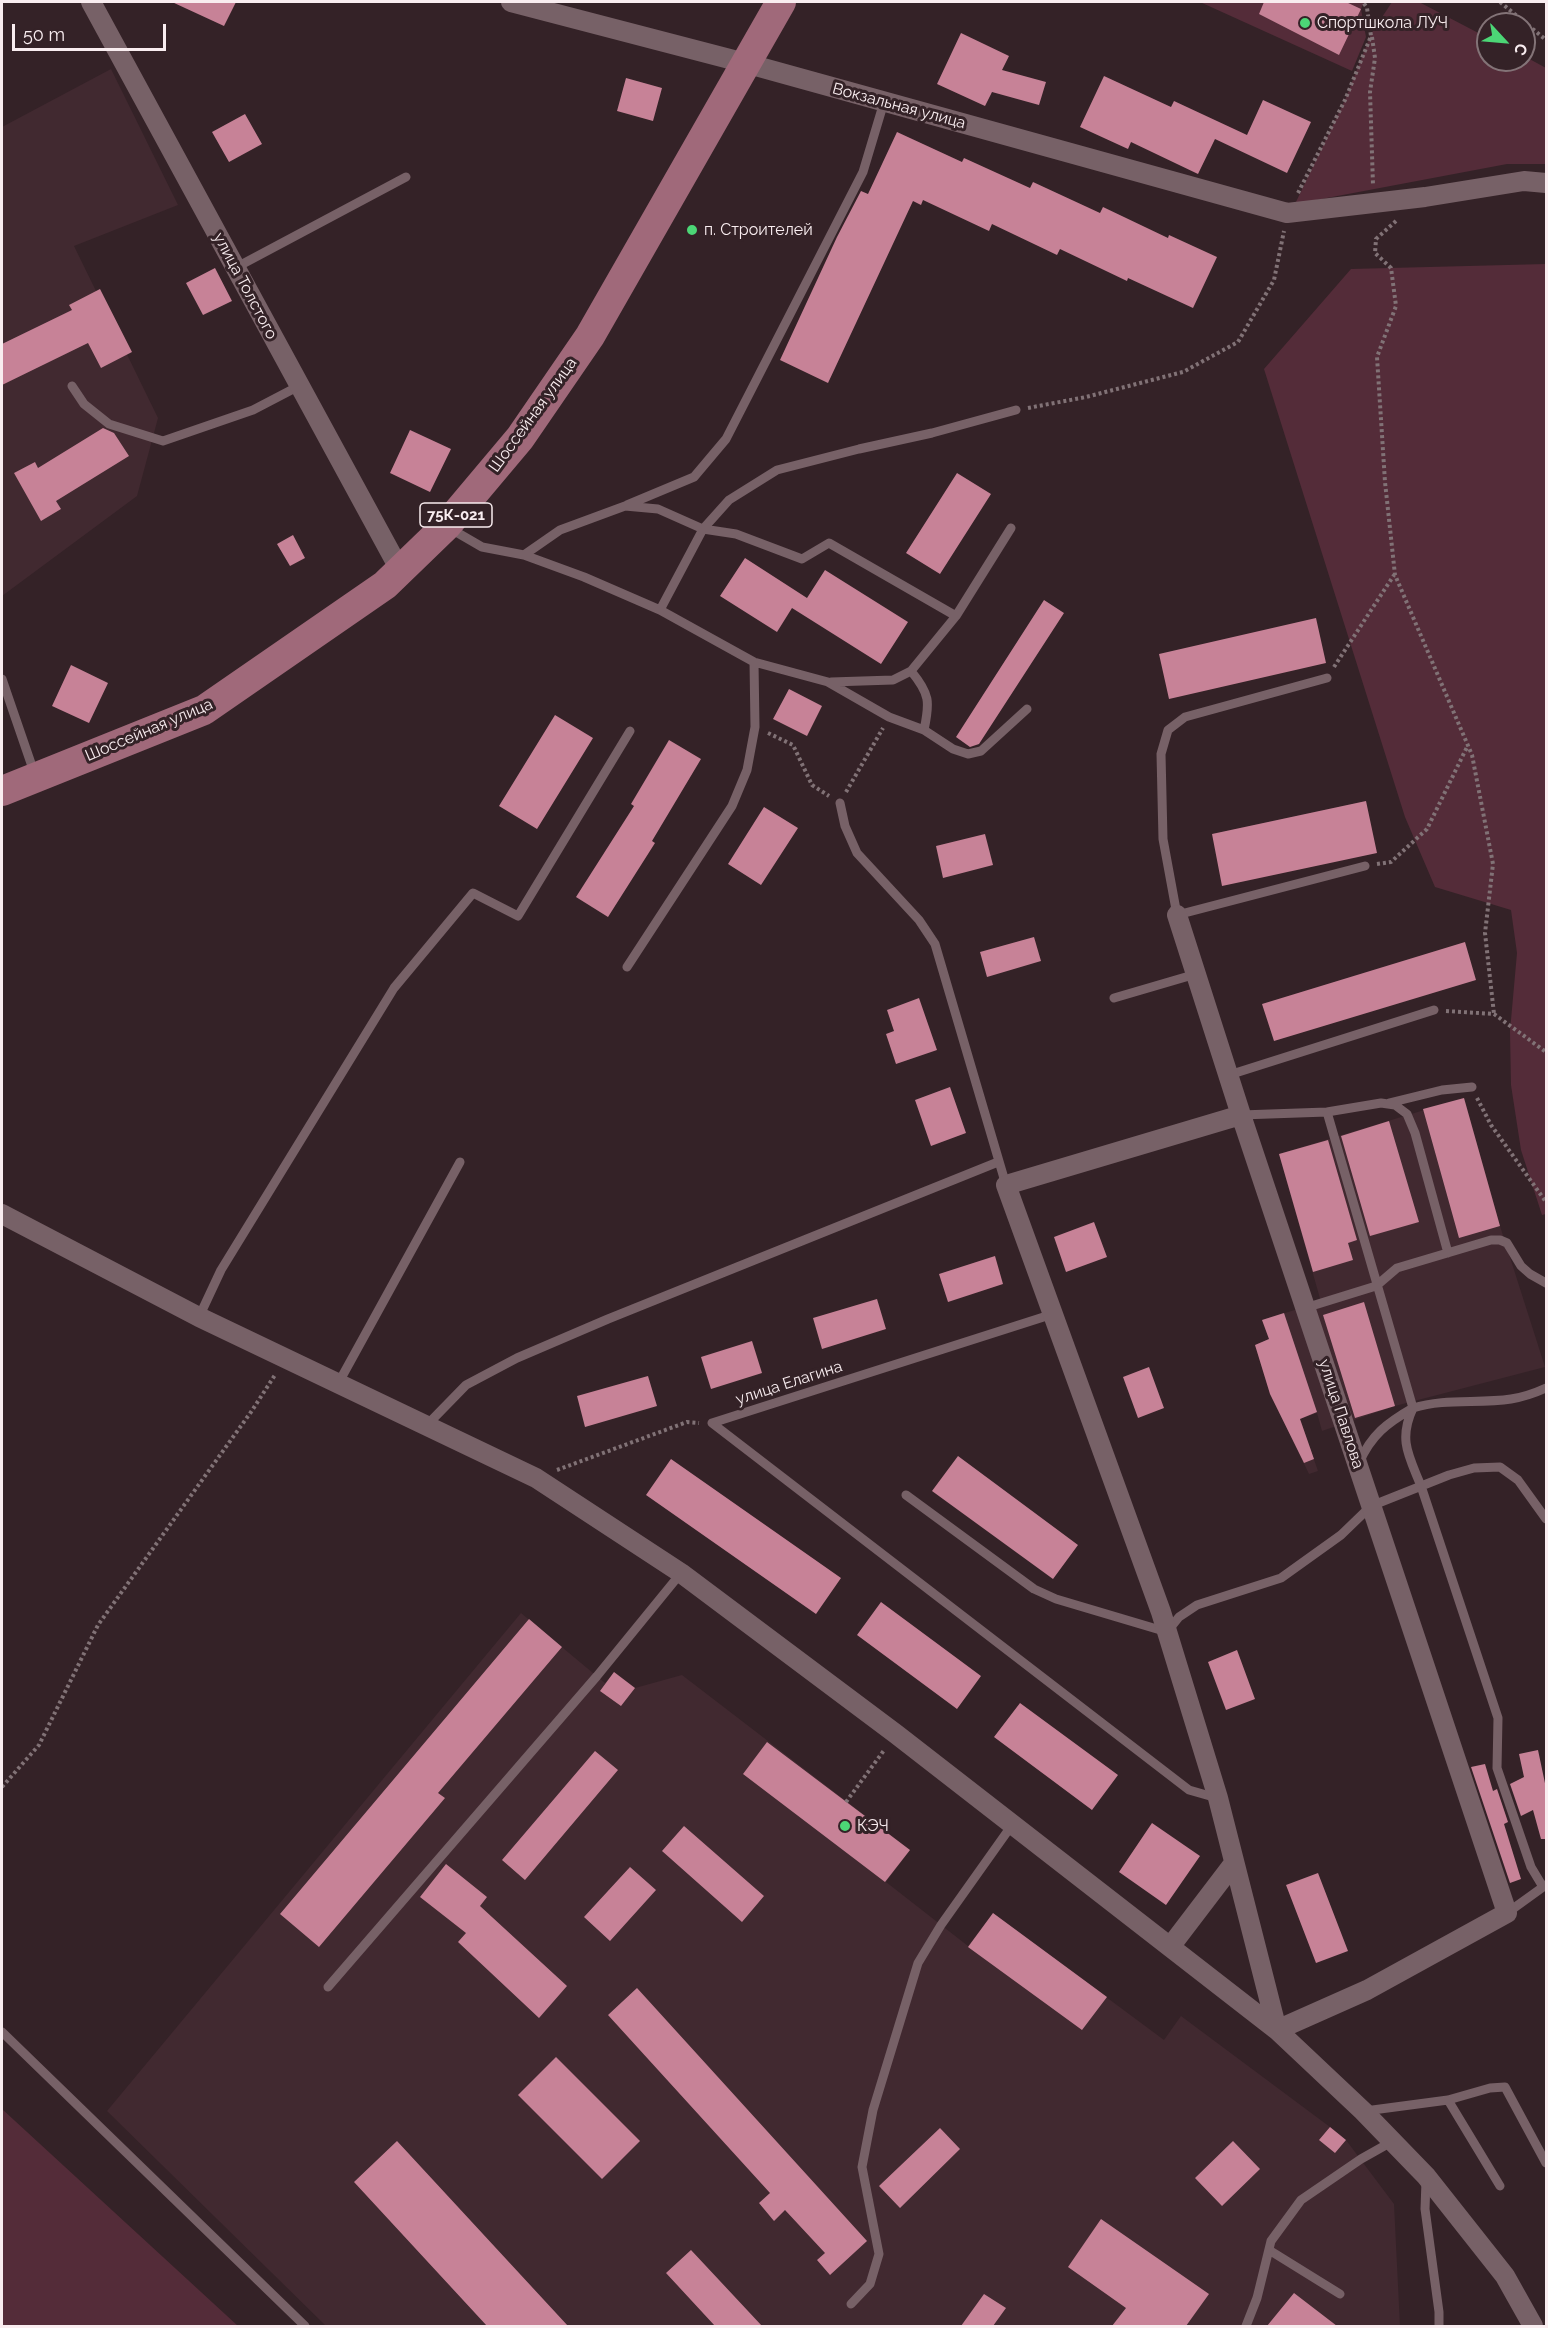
<!DOCTYPE html>
<html>
<head>
<meta charset="utf-8">
<style>
  body { margin:0 }
  #map { position:relative; width:1548px; height:2328px; overflow:hidden; background:#342227; font-family:Raleway,sans-serif }
  canvas { display:block }
  .frame { position:absolute; inset:0; border:3px solid #f9edf0; pointer-events:none }
  .north { position:absolute; left:1476px; top:12px; width:60px; height:60px; box-sizing:border-box; background:#342227; border:2px solid #837377; border-radius:50%; rotate:116deg; font-size:16px; font-weight:700; line-height:24px; text-align:center; color:#f9edf0 }
  .north::after { content:''; display:block; margin:auto; width:21px; height:27px; background:#4cd676; clip-path:polygon(50% 0,100% 100%,50% 72%,0 100%) }
  .scale { position:absolute; left:12px; top:24px; width:154px; height:27px; box-sizing:border-box; border:3px solid #f9edf0; border-top:0; padding-left:8px; font-size:18px; line-height:21px; white-space:nowrap; color:#f9edf0; -webkit-text-stroke:4px #342227; paint-order:stroke }
</style>
</head>
<body>
<div id="map">
<canvas width="1548" height="2328"></canvas>
<div class="frame"></div>
<div class="north">С</div>
<div class="scale">50 m</div>
</div>
<script>
const ctx = document.querySelector('canvas').getContext('2d');
ctx.lineJoin = 'round';
function fillPath(path, color) { ctx.fillStyle = color; ctx.fill(path, 'evenodd'); }
function strokePath(path, color, width, dash) { ctx.strokeStyle = color; ctx.lineWidth = width; ctx.lineCap = dash ? 'butt' : 'round'; ctx.setLineDash(dash || []); ctx.stroke(path); }
function write(font, color, halo, rows, align = 'center') {
  ctx.font = font + ' Raleway,sans-serif'; ctx.lineWidth = 6; ctx.setLineDash([]); ctx.textBaseline = 'middle'; ctx.strokeStyle = halo; ctx.fillStyle = color; for (const [text, x, y, turn = 0] of rows) {
    ctx.save(); ctx.translate(x, y); ctx.rotate((+turn || 0) * Math.PI / 180); ctx.textAlign = isNaN(turn) ? turn : align; if (halo) ctx.strokeText(text, 0, 0); ctx.fillText(text, 0, 0); ctx.restore();
  }
}
fillPath(new Path2D(`
  M 111,69 L 178,205 L 74,246 L 158,418 L 137,496 L 2,596 L 2,127 Z
  M 1464,1098 L 1500,1226 L 1545,1367 L 1395,1406 L 1322,1431 L 1317,1413 L 1300,1419 L 1318,1471 L 1309,1474 L 1270,1394 L 1255,1345 L 1269,1339 L 1262,1320 L 1321,1302 L 1279,1154 Z
  M 521,1613 L 605,1683 L 614,1672 L 635,1688 L 682,1675 L 910,1850 L 886,1882 L 968,1946 L 993,1913 L 1164,2040 L 1181,2016 L 1330,2127 L 1346,2140 L 1394,2204 L 1400,2326 L 326,2326 L 107,2111 Z`), '#412930');
fillPath(new Path2D(`
  M 1200,2 L 1364,2 L 1361,9 L 1366,37 L 1352,71 Z
  M 1392,2 L 1419,2 L 1488,38 L 1488,60 L 1524,60 L 1524,56 L 1546,68 L 1546,164 L 1507,164 L 1295,204 L 1345,100 L 1371,34 Z
  M 1546,264 L 1546,1214 L 1542,1215 L 1521,1150 L 1511,1085 L 1510,1031 L 1517,953 L 1511,910 L 1435,887 L 1405,817 L 1264,369 L 1351,269 Z
  M 2,2109 L 238,2326 L 2,2326 Z`), '#542c39');
fillPath(new Path2D(`
  M 172,2 L 236,2 L 224,26 Z
  M 1264,2 L 1346,2 L 1361,9 L 1339,55 L 1259,14 Z
  M 961,33 L 1009,56 L 1002,70 L 1046,82 L 1039,105 L 992,92 L 985,106 L 937,84 Z
  M 1104,76 L 1171,107 L 1174,101 L 1247,135 L 1263,100 L 1311,122 L 1287,173 L 1215,139 L 1198,174 L 1131,142 L 1128,149 L 1080,127 Z
  M 626,78 L 662,88 L 653,121 L 617,111 Z
  M 245,114 L 262,144 L 229,162 L 212,132 Z
  M 897,132 L 962,162 L 964,158 L 1030,188 L 1033,182 L 1100,213 L 1103,207 L 1168,238 L 1169,235 L 1217,257 L 1193,308 L 1128,278 L 1127,281 L 1060,249 L 1057,255 L 992,224 L 989,231 L 923,200 L 921,205 L 913,201 L 828,383 L 780,360 L 837,237 L 861,191 L 868,194 Z
  M 215,268 L 232,301 L 203,315 L 186,283 Z
  M 100,289 L 132,352 L 101,368 L 88,343 L 2,385 L 2,344 L 72,310 L 69,305 Z
  M 103,428 L 114,433 L 129,456 L 56,501 L 61,509 L 41,521 L 14,473 L 35,462 L 38,468 Z
  M 410,430 L 451,449 L 430,492 L 390,473 Z
  M 957,473 L 991,494 L 940,574 L 906,553 Z
  M 293,535 L 305,558 L 290,566 L 277,544 Z
  M 745,558 L 807,598 L 825,570 L 908,622 L 881,664 L 792,608 L 777,632 L 720,596 Z
  M 1044,600 L 1064,613 L 979,744 L 970,747 L 956,737 Z
  M 1316,618 L 1326,663 L 1169,699 L 1159,654 Z
  M 71,665 L 108,683 L 89,723 L 52,706 Z
  M 789,689 L 822,706 L 807,736 L 773,719 Z
  M 555,715 L 593,738 L 537,829 L 499,806 Z
  M 669,740 L 701,759 L 652,841 L 655,843 L 608,917 L 576,897 L 634,806 L 631,804 Z
  M 1366,801 L 1377,853 L 1222,886 L 1212,834 Z
  M 764,807 L 798,828 L 761,885 L 728,864 Z
  M 985,834 L 993,865 L 943,878 L 936,846 Z
  M 1034,937 L 1041,961 L 987,977 L 980,952 Z
  M 1465,942 L 1476,980 L 1274,1041 L 1262,1004 Z
  M 919,998 L 937,1050 L 896,1064 L 886,1034 L 894,1031 L 887,1010 Z
  M 950,1087 L 966,1133 L 931,1146 L 915,1100 Z
  M 1464,1098 L 1500,1226 L 1459,1238 L 1423,1109 Z
  M 1389,1121 L 1419,1222 L 1370,1236 L 1341,1136 Z
  M 1328,1140 L 1357,1240 L 1348,1243 L 1353,1260 L 1313,1272 L 1279,1154 Z
  M 1094,1222 L 1107,1257 L 1066,1272 L 1054,1237 Z
  M 995,1256 L 1003,1284 L 948,1302 L 939,1274 Z
  M 877,1299 L 886,1329 L 822,1349 L 813,1318 Z
  M 1364,1302 L 1395,1406 L 1355,1418 L 1323,1315 Z
  M 1284,1313 L 1317,1412 L 1300,1419 L 1314,1459 L 1304,1463 L 1270,1394 L 1255,1345 L 1269,1339 L 1262,1320 Z
  M 752,1341 L 762,1373 L 711,1389 L 701,1357 Z
  M 1149,1367 L 1164,1408 L 1138,1418 L 1123,1377 Z
  M 648,1376 L 657,1406 L 585,1427 L 577,1396 Z
  M 958,1456 L 1078,1545 L 1053,1579 L 932,1491 Z
  M 671,1459 L 841,1578 L 816,1614 L 646,1495 Z
  M 881,1602 L 981,1676 L 957,1709 L 857,1635 Z
  M 529,1619 L 562,1647 L 438,1793 L 445,1798 L 319,1947 L 280,1914 Z
  M 1237,1650 L 1255,1699 L 1226,1710 L 1208,1662 Z
  M 614,1672 L 635,1688 L 621,1706 L 600,1691 Z
  M 1020,1703 L 1118,1775 L 1092,1810 L 994,1737 Z
  M 767,1742 L 910,1850 L 885,1882 L 743,1774 Z
  M 1538,1750 L 1546,1788 L 1546,1839 L 1541,1839 L 1533,1810 L 1521,1816 L 1510,1784 L 1524,1777 L 1519,1754 Z
  M 595,1751 L 618,1770 L 525,1880 L 502,1860 Z
  M 1485,1764 L 1493,1791 L 1497,1789 L 1508,1822 L 1504,1824 L 1521,1879 L 1510,1883 L 1471,1767 Z
  M 1152,1823 L 1200,1856 L 1166,1905 L 1119,1872 Z
  M 684,1826 L 764,1896 L 742,1922 L 662,1851 Z
  M 446,1864 L 487,1897 L 480,1906 L 567,1986 L 539,2018 L 458,1942 L 466,1933 L 420,1897 Z
  M 630,1867 L 656,1890 L 610,1941 L 584,1917 Z
  M 1318,1873 L 1348,1951 L 1316,1963 L 1286,1885 Z
  M 993,1913 L 1107,1997 L 1082,2030 L 968,1947 Z
  M 637,1988 L 867,2241 L 830,2275 L 817,2260 L 825,2253 L 785,2210 L 774,2221 L 759,2203 L 770,2193 L 608,2015 Z
  M 556,2057 L 640,2141 L 602,2179 L 518,2095 Z
  M 1330,2127 L 1346,2140 L 1335,2153 L 1319,2140 Z
  M 940,2128 L 960,2149 L 900,2208 L 879,2186 Z
  M 397,2141 L 568,2326 L 487,2326 L 354,2182 Z
  M 1233,2141 L 1260,2169 L 1222,2206 L 1195,2178 Z
  M 1101,2219 L 1209,2294 L 1186,2326 L 1112,2326 L 1126,2308 L 1068,2267 Z
  M 691,2250 L 762,2326 L 715,2326 L 666,2273 Z
  M 1294,2293 L 1337,2326 L 1267,2326 Z
  M 984,2294 L 1006,2308 L 993,2326 L 961,2326 Z`), '#c78297');
strokePath(new Path2D(`
  M 1500,2 L 1546,40
  M 1372,37 L 1375,58 L 1370,92 L 1373,185
  M 1298,193 L 1345,100 L 1371,36 L 1367,8 L 1363,2
  M 1396,221 L 1376,239 L 1375,253 L 1391,268 L 1396,306 L 1377,357 L 1385,482 L 1395,575 L 1472,755 L 1493,864 L 1485,933 L 1494,1014
  M 1028,408 L 1086,397 L 1183,372 L 1238,342 L 1274,280 L 1284,231
  M 1334,667 L 1394,575
  M 768,733 L 793,745 L 812,785 L 829,796
  M 846,792 L 883,728
  M 1377,864 L 1391,862 L 1427,829 L 1468,745
  M 1446,1011 L 1494,1014 L 1546,1052
  M 1477,1098 L 1491,1125 L 1546,1202
  M 557,1470 L 687,1422 L 699,1423
  M 2,1787 L 39,1745 L 98,1625 L 251,1412 L 275,1375
  M 846,1802 L 885,1749`), '#817276', 4, [3, 3]);
strokePath(new Path2D(`
  M 235,268 L 406,177
  M 72,386 L 84,404 L 109,424 L 163,441 L 253,410 L 299,386
  M 627,505 L 694,477 L 726,439 L 863,172 L 884,102
  M 451,529 L 482,547 L 524,555 L 584,577 L 660,610 L 754,662 L 828,682 L 889,717 L 924,730 L 953,749 L 968,754 L 981,751 L 1027,709
  M 524,555 L 560,530 L 625,506 L 658,509 L 703,529 L 729,500 L 777,470 L 859,449 L 932,433 L 1016,410
  M 660,610 L 703,529 L 736,534 L 802,559 L 829,543 L 956,616
  M 911,671 C 930,694 930,702 924,730
  M 1327,678 L 1185,717 L 1168,730 L 1161,754 L 1163,839 L 1177,915 L 1365,866
  M 2,679 L 35,775
  M 831,682 L 893,680 L 911,671 L 956,616 L 1011,528
  M 840,803 L 845,826 L 857,853 L 919,920 L 935,944 L 1006,1185
  M 627,967 L 732,806 L 747,770 L 755,727 L 754,662
  M 1114,998 L 1196,974
  M 1229,1075 L 1434,1010
  M 1389,1103 L 1442,1090 L 1472,1087
  M 1327,1112 L 1413,1408 C 1387,1423 1371,1435 1359,1463
  M 1241,1115 L 1327,1112 L 1381,1103 L 1395,1105 L 1407,1114 L 1415,1133 L 1448,1253
  M 1305,1308 L 1376,1286 L 1397,1268 L 1491,1240 L 1500,1240 L 1507,1243 L 1521,1266 L 1530,1274 L 1546,1283
  M 199,1317 L 221,1270 L 394,988 L 473,893 L 518,916 L 630,731
  M 339,1382 L 460,1162
  M 712,1423 L 1189,1790 L 1217,1798
  M 712,1423 L 1053,1314
  M 427,1425 L 466,1385 L 517,1358 L 608,1319 L 998,1162
  M 906,1495 L 1034,1589 L 1056,1599 L 1167,1632 L 1179,1617 L 1197,1605 L 1281,1578 L 1341,1535 L 1371,1506 L 1449,1475 L 1474,1468 L 1500,1467 L 1518,1480 L 1546,1519
  M 1543,1887 L 1531,1867 L 1497,1768 L 1498,1718 L 1421,1486 C 1409,1456 1398,1440 1413,1408 C 1445,1398 1478,1404 1511,1399 C 1524,1397 1535,1393 1546,1388
  M 1507,1913 L 1546,1885
  M 328,1987 L 597,1676 L 681,1573
  M 2,2032 L 305,2326
  M 1448,2100 L 1500,2186
  M 1365,2111 L 1448,2100 L 1490,2088 L 1505,2087 L 1546,2163
  M 1426,2181 L 1425,2209 L 1439,2312 L 1439,2326
  M 1269,2250 L 1340,2294
  M 851,2304 L 870,2284 L 879,2254 L 862,2167 L 873,2110 L 918,1963 L 941,1925 L 1012,1825
  M 1246,2326 L 1257,2298 L 1271,2241 L 1301,2200 L 1361,2159 L 1393,2141`), '#776167', 9);
strokePath(new Path2D(`
  M 91,2 L 400,570
  M 511,2 L 745,63 L 1287,213 L 1425,197 L 1524,181 L 1546,183
  M 1177,915 L 1241,1115 L 1507,1913 L 1367,1990 L 1277,2030
  M 1241,1115 L 1006,1185 L 1161,1612 L 1218,1798 L 1277,2030
  M 2,1214 L 199,1317 L 536,1478 L 681,1573 L 896,1734 L 1277,2030 L 1363,2111 L 1426,2176 L 1505,2276 L 1533,2326
  M 1170,1947 L 1234,1863`), '#776167', 20);
strokePath(new Path2D(`
  M 2,791 L 204,710 L 385,585 L 446,526 L 520,438 L 590,336 L 781,2`), '#a0697a', 30);
for (const [x, y, r, color] of [
  [1305,23,6,"#4cd676"],
  [692,230,6,"#4cd676"],
  [845,1826,6,"#4cd676"]
]) { const dot = new Path2D(); dot.arc(x, y, r, 0, 2 * Math.PI); ctx.fillStyle = color; ctx.fill(dot); strokePath(dot, '#342227', 2); }
for (const [x, y, w] of [
  [456,515,72]
]) { const box = new Path2D(); box.roundRect(x - w / 2, y - 12, w, 24, 4.5); ctx.fillStyle = '#342227'; ctx.fill(box); strokePath(box, '#f9edf0', 1.5); }
write('bold 15px', '#f9edf0', null, [
  ["75К-021",456,515]
]);
write('16px', '#f9edf0', '#342227', [
  ["Спортшкола ЛУЧ",1317,23],
  ["п. Строителей",704,230],
  ["КЭЧ",857,1826]
], 'left');
write('16px', '#f9edf0', '#342227', [
  ["Вокзальная улица",899,106,15],
  ["улица Толстого",245,286,62],
  ["Шоссейная улица",533,415,-54],
  ["Шоссейная улица",149,730,-23],
  ["улица Елагина",789,1383,-18],
  ["улица Павлова",1341,1414,72]
]);
</script>
</body>
</html>
